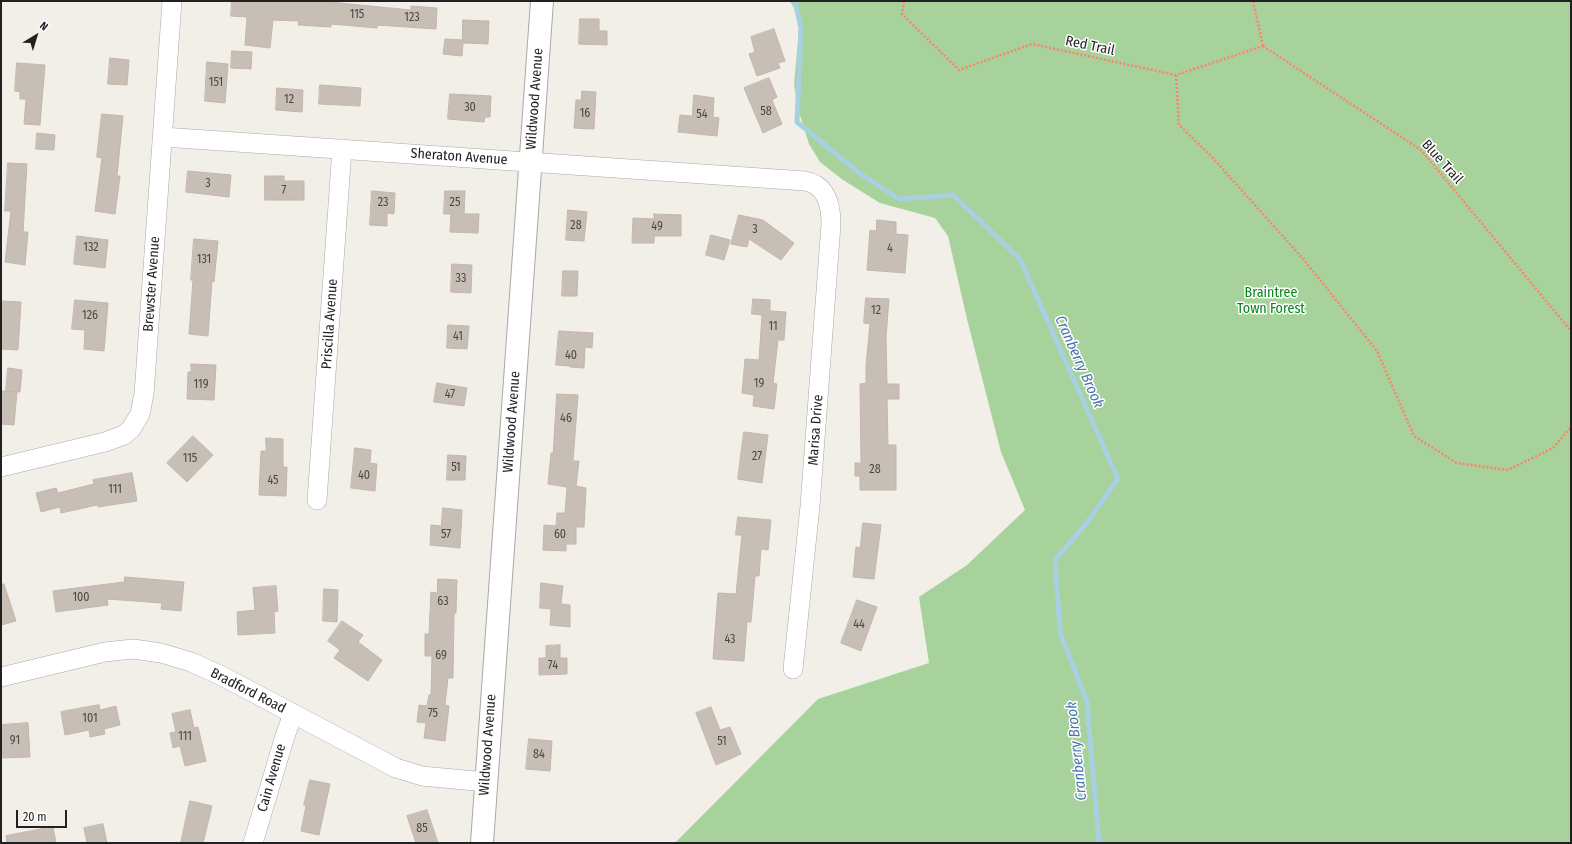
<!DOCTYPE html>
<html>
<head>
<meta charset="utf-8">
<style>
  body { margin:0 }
  #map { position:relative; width:1572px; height:844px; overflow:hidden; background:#f1efe7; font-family:"Fira Sans Condensed",sans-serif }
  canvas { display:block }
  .frame { position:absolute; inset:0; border:2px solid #212121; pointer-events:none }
  .north { position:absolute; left:16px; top:16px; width:40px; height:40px; -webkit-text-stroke:3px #fff; paint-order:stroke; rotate:38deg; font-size:11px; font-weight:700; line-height:16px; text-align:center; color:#212121 }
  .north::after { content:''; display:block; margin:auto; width:14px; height:18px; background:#212121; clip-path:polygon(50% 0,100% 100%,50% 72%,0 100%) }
  .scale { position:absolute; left:16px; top:810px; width:51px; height:18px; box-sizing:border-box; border:2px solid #212121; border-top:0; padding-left:5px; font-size:12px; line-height:14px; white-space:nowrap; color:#212121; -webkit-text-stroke:3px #fff; paint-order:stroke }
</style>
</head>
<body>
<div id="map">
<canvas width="1572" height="844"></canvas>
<div class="frame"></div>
<div class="north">N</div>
<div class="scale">20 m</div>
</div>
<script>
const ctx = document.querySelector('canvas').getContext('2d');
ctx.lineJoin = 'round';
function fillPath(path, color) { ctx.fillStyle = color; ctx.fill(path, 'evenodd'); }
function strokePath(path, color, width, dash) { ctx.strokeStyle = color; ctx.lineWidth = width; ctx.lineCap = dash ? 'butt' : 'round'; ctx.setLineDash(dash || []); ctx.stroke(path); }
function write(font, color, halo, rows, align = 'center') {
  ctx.font = font + ' "Fira Sans Condensed",sans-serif'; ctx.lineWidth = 3; ctx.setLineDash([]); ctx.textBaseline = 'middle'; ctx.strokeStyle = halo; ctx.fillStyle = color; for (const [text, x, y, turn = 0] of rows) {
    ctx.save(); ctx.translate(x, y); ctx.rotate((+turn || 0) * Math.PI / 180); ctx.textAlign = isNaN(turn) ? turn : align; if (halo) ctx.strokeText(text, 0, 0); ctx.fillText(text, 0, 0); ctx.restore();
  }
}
fillPath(new Path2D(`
  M 790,1 L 1571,1 L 1571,843 L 675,843 L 818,699 L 929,663 L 919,597 L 967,565 L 1025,510 L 1001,452 L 967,319 L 948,236 L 935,218 L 880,203 L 843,180 L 820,162 L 809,144 L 799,112 L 794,85 L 800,19 Z`), '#a8d29b');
strokePath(new Path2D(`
  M 795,1 L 801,28 L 797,122 L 862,175 L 899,199 L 953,195 L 1020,259 L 1118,479 L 1085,525 L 1055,560 L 1060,632 L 1087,702 L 1099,843`), '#a7d0e0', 5);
const building = new Path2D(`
  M 232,1 L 319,1 L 411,10 L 411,6 L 437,8 L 436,29 L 377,25 L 377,28 L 331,24 L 331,27 L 298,25 L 299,21 L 273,20 L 270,48 L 245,45 L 247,17 L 231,16 Z
  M 580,19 L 599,19 L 599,31 L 607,31 L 607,45 L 579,44 Z
  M 463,20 L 489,21 L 488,44 L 463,43 L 462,56 L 443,54 L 445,39 L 462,40 Z
  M 774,29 L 785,61 L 778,63 L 780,68 L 757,76 L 749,54 L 755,52 L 751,37 Z
  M 232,51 L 252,52 L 251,69 L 231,68 Z
  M 110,58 L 129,60 L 127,85 L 108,84 Z
  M 207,62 L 228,64 L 225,103 L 205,101 Z
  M 17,63 L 45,65 L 40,125 L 24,124 L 26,99 L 20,99 L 20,92 L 15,91 Z
  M 769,78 L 777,97 L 772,100 L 782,124 L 763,133 L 744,88 Z
  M 320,85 L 361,88 L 360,106 L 319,104 Z
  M 277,88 L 303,90 L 302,112 L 276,110 Z
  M 582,91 L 596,92 L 594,129 L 574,128 L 576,100 L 581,100 Z
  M 450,94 L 491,96 L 490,117 L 485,117 L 484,122 L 448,119 Z
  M 694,95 L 714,98 L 713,117 L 719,118 L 717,136 L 678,132 L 680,115 L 692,116 Z
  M 102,114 L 123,116 L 117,176 L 120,176 L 115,214 L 95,211 L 102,158 L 97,157 Z
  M 37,133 L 55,135 L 54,150 L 36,149 Z
  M 8,163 L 27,164 L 23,232 L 28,232 L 25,265 L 5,262 L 11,211 L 5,211 Z
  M 188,171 L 231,175 L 229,197 L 186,192 Z
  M 265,176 L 284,176 L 284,181 L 304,181 L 304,200 L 265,200 Z
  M 372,191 L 395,193 L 394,214 L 387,213 L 387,226 L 370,225 Z
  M 445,191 L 465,191 L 464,214 L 479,214 L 478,233 L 450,232 L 451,214 L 444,214 Z
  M 568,210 L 587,212 L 584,241 L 566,240 Z
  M 654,214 L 681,215 L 681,236 L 654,236 L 654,243 L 632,243 L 633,218 L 654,219 Z
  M 739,215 L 763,220 L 794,243 L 781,260 L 749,239 L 747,247 L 731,244 Z
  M 877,220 L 896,222 L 896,234 L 908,235 L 905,273 L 867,270 L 870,230 L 876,231 Z
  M 711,235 L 730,240 L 724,260 L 706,255 Z
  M 77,236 L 108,240 L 105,268 L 74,264 Z
  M 194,239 L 218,241 L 214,282 L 212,281 L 208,336 L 189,334 L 193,280 L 191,280 Z
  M 452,264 L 472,265 L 471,293 L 451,292 Z
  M 563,271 L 578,271 L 577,296 L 562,296 Z
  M 866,298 L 889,299 L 886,337 L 887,384 L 899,384 L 899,399 L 887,399 L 888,445 L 896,445 L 896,490 L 860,490 L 860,476 L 855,476 L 855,463 L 861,463 L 860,384 L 866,383 L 866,365 L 870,324 L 864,323 Z
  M 753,299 L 770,300 L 770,311 L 786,312 L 784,340 L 778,340 L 773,383 L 777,384 L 774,409 L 753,406 L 754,395 L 742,393 L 745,359 L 759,360 L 762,315 L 752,314 Z
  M 75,300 L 108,303 L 104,351 L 84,349 L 85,330 L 72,329 Z
  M 1,301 L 21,302 L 18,350 L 1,349 Z
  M 448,325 L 469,326 L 467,349 L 447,348 Z
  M 559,331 L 593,333 L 592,348 L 585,347 L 584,368 L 570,367 L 570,366 L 556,365 Z
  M 191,364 L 216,365 L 214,400 L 187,399 L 188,372 L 191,372 Z
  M 8,368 L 22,370 L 20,392 L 6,391 Z
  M 437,383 L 467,388 L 464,406 L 434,402 Z
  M 1,391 L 17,392 L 14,425 L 1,424 Z
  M 557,394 L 578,395 L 573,461 L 579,461 L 576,486 L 586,488 L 584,527 L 576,527 L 576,544 L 566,544 L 566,551 L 543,550 L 544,525 L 556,526 L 557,513 L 565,513 L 567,487 L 548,484 L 551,453 L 553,453 Z
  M 744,432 L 768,435 L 762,483 L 738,479 Z
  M 193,436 L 213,455 L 187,482 L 167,463 Z
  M 266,438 L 283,439 L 283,467 L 287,467 L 286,496 L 259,495 L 261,451 L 266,451 Z
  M 355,448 L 371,450 L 370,463 L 377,464 L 375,491 L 351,488 Z
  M 448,455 L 466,456 L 465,480 L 447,480 Z
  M 132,473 L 137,501 L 98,507 L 97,505 L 61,513 L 60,507 L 41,512 L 36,493 L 56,488 L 58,493 L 94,484 L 93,480 Z
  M 443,508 L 462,510 L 460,548 L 430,545 L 431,525 L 441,526 Z
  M 738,517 L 771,520 L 768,550 L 761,549 L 759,576 L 755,576 L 751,622 L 747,622 L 744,661 L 713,659 L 718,593 L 736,594 L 742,535 L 736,535 Z
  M 863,523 L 881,525 L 874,579 L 853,577 L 856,547 L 860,548 Z
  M 125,577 L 184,582 L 181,611 L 161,609 L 162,603 L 107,599 L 108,605 L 56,612 L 53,591 L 124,582 Z
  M 438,579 L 457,580 L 456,613 L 454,613 L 453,678 L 448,678 L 445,705 L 449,706 L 445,741 L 424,738 L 426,723 L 417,722 L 419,705 L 427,706 L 429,695 L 431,695 L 432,656 L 425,656 L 425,634 L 429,634 L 431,592 L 437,593 Z
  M 541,583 L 563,586 L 561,604 L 570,605 L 570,627 L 550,625 L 551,609 L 540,608 Z
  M 1,584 L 4,584 L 16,621 L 1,625 Z
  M 276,586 L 278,611 L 274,612 L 275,633 L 238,635 L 237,612 L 255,610 L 253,588 Z
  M 324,589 L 338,590 L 337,622 L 323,621 Z
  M 857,600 L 877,607 L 861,651 L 841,643 Z
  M 342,621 L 363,635 L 358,642 L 382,660 L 368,681 L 334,658 L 340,650 L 328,641 Z
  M 560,645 L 560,658 L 567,658 L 567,674 L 539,675 L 539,658 L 546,658 L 546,646 Z
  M 99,705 L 100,710 L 116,706 L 120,725 L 104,729 L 105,734 L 90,737 L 89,730 L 65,735 L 61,712 Z
  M 711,707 L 720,730 L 730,727 L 741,754 L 716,765 L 696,713 Z
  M 190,710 L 194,728 L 198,727 L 206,761 L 185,766 L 180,746 L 173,748 L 170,733 L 176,732 L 172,714 Z
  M 28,723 L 30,757 L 1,758 L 1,725 Z
  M 529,739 L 552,741 L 550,771 L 526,769 Z
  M 310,780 L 330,784 L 319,835 L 301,831 L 306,806 L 304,805 Z
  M 190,801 L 212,806 L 203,843 L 181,843 Z
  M 427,810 L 438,843 L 416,843 L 407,816 Z
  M 103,824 L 107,843 L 87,843 L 84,828 Z
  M 53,827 L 56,843 L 7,843 L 6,836 Z`);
fillPath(building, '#c7beb6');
strokePath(building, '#c4b6a9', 1);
const minor = new Path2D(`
  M 163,137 L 805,181 C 826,185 831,204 831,224 L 810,506 L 793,669
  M 1,467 L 105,442 L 124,435 L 131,429 L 140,414 L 144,394 L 172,1
  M 317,500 L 342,149
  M 1,677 L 105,652 L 133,649 L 161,653 L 191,662 L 222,676 L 396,768 L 422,776 L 486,782
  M 253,843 L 285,736 L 293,714`);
const tertiary = new Path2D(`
  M 482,843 L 542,1`);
strokePath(minor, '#a8a8a8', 20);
strokePath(tertiary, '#a8a8a8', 24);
strokePath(new Path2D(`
  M 904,1 L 902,14 L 959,70 L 1032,44 L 1176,75 L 1263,46
  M 1253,1 L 1263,46
  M 1263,46 L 1421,150 L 1571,331
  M 1176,75 L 1179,125 L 1212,157 L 1304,260 L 1377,351 L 1414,436 L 1457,463 L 1508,470 L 1553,448 L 1571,427`), '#fe826c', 2.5, [2, 2]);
strokePath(minor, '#fff', 19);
strokePath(tertiary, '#fff', 22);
write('12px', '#4a4846', null, [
  ["115",357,15],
  ["123",412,18],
  ["151",216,83],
  ["12",289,100],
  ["30",470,108],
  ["58",766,112],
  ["16",585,114],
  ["54",702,115],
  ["3",208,184],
  ["7",284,191],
  ["23",383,203],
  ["25",455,203],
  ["28",576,226],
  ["49",657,227],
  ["3",755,230],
  ["132",91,248],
  ["4",890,249],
  ["131",204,260],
  ["33",461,279],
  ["12",876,311],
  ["126",90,316],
  ["11",773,327],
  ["41",458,337],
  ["40",571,356],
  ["19",759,384],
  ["119",201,385],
  ["47",450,395],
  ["46",566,419],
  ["27",757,457],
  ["115",190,459],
  ["51",456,468],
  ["28",875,470],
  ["40",364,476],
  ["45",273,481],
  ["111",115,490],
  ["57",446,535],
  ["60",560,535],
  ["100",81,598],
  ["63",443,602],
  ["44",859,625],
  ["43",730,640],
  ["69",441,656],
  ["74",553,666],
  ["75",433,714],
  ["101",90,719],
  ["111",185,737],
  ["91",15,741],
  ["51",722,742],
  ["84",539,755],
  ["85",422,829]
]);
write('14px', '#212121', '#fff', [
  ["Red Trail",1090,46,12],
  ["Wildwood Avenue",535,99,-86],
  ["Sheraton Avenue",459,157,4],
  ["Blue Trail",1442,162,48],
  ["Brewster Avenue",152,284,-86],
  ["Priscilla Avenue",330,324,-86],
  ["Wildwood Avenue",512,422,-86],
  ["Marisa Drive",816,430,-86],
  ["Bradford Road",248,691,27],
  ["Wildwood Avenue",488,745,-86],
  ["Cain Avenue",272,778,-74]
]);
write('14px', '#088619', '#fff', [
  ["Braintree",1271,293],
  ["Town Forest",1271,309]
]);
write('italic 15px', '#4675ad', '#fff', [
  ["Cranberry Brook",1079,362,66],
  ["Cranberry Brook",1077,751,-96]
]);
</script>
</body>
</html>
